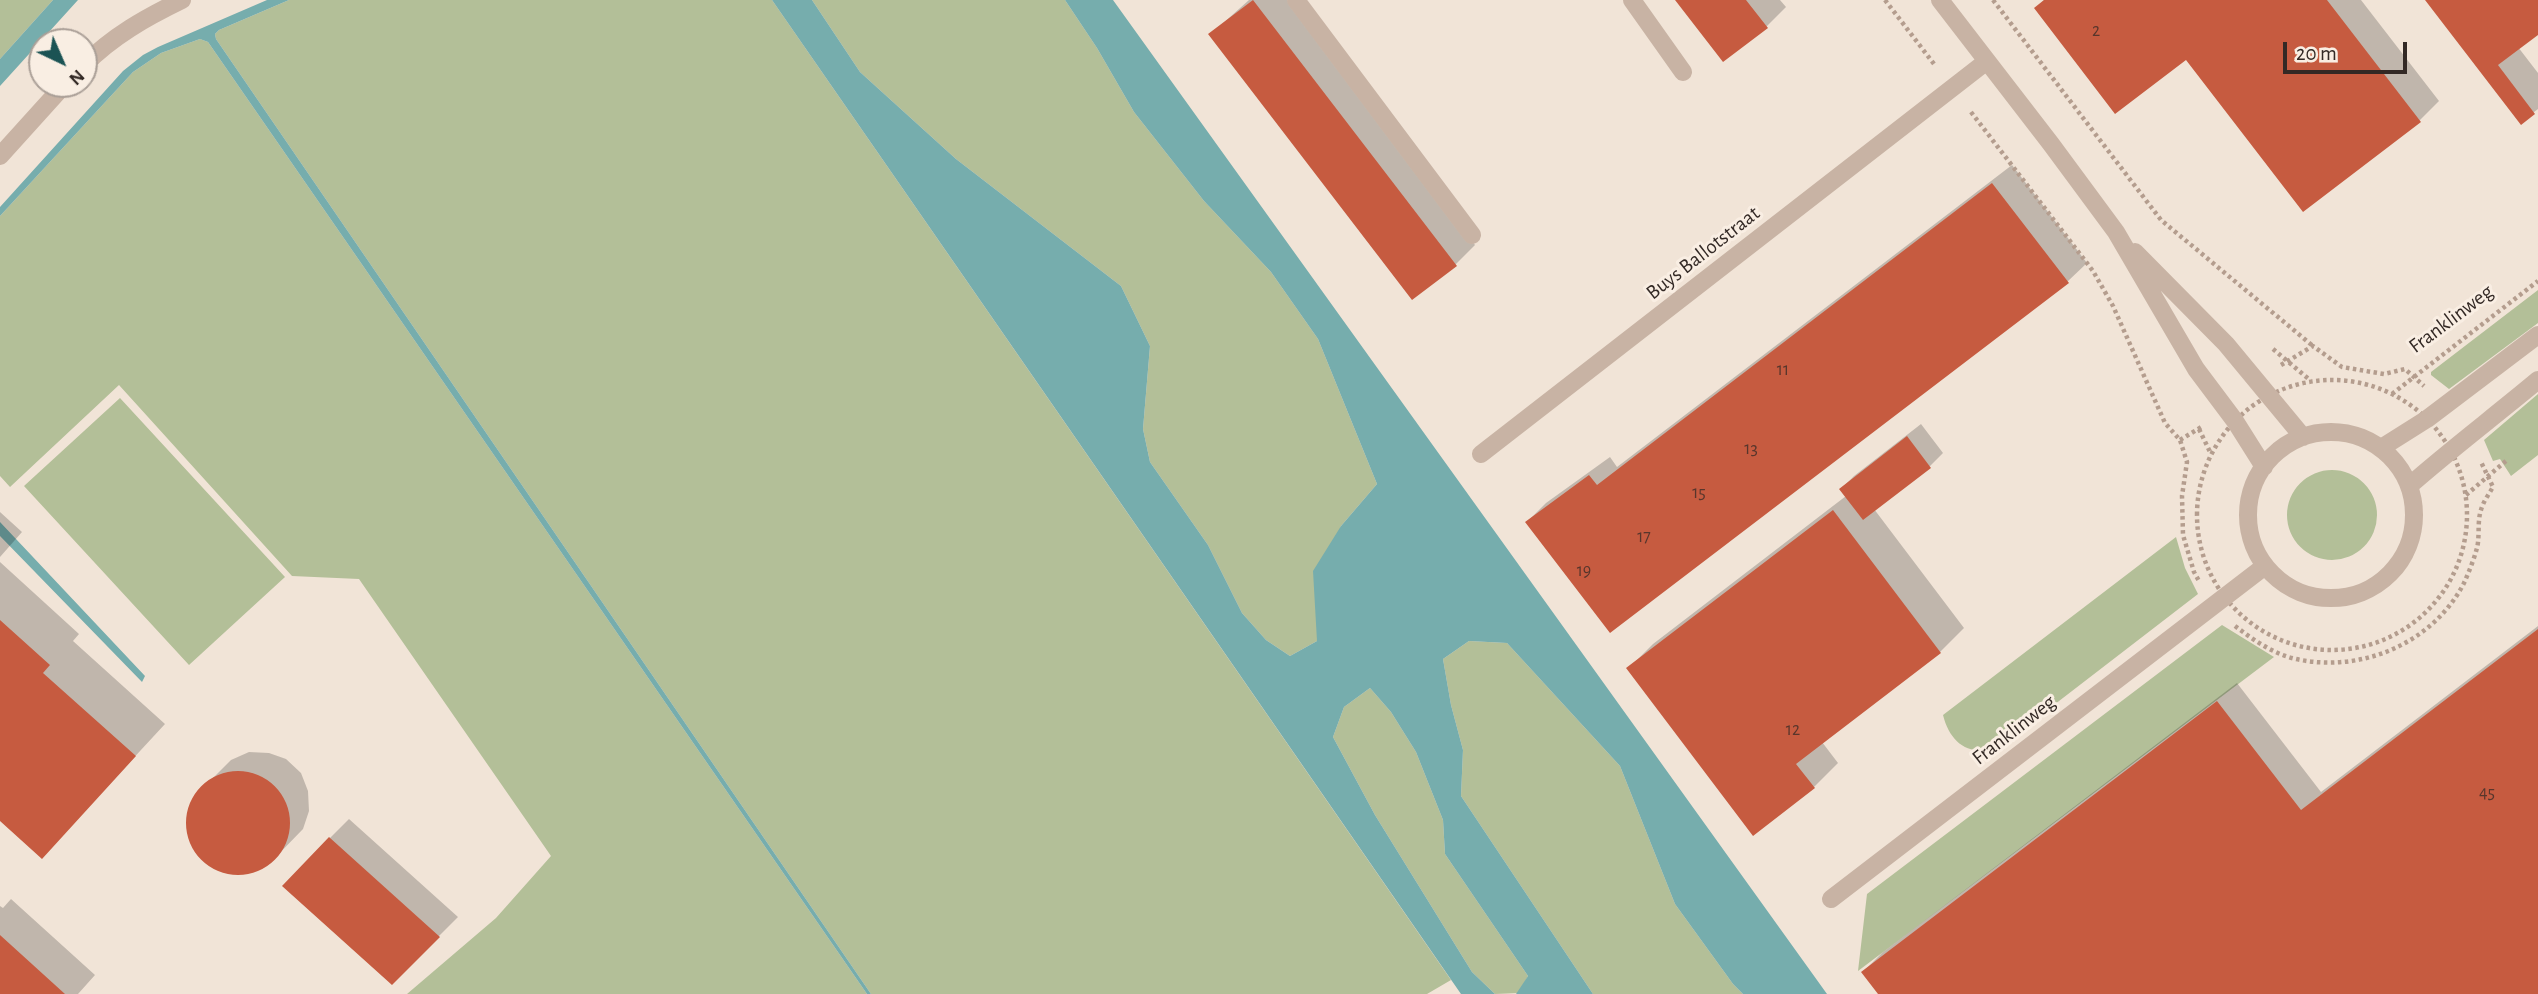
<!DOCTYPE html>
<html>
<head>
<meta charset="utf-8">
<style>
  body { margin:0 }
  #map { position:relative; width:2538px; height:994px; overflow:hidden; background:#f1e4d7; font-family:"Alegreya Sans",sans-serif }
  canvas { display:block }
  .north { position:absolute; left:28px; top:28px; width:70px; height:70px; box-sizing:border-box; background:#f9eee3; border:2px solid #aa9f97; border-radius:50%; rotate:136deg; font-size:19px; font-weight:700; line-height:28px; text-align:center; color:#332925 }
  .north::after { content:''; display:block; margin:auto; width:24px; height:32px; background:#1b5354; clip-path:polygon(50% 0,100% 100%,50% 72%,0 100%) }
  .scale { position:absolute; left:2283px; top:42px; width:124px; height:32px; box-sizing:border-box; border:4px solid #332925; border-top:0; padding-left:9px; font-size:21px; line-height:24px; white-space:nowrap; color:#332925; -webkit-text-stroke:5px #f9eee3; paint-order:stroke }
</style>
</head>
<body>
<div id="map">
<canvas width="2538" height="994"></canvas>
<div class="north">N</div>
<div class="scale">20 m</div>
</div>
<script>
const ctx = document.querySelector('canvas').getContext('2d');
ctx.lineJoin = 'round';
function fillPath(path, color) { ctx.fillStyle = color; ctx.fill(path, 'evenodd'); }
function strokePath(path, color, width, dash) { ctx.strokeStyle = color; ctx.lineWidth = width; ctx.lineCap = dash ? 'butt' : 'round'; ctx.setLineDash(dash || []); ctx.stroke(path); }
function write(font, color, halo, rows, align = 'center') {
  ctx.font = font + ' "Alegreya Sans",sans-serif'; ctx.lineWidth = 6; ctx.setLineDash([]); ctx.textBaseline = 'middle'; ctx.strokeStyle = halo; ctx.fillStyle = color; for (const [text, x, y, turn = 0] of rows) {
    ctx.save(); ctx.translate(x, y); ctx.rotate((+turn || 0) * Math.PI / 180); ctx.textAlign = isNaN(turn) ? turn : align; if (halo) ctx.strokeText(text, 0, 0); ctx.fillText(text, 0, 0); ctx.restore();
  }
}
fillPath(new Path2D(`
  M 0,0 L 53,0 L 0,59 Z
  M 289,0 L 772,0 L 1451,980 L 1427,994 L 871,994 L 216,39 L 215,34 L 219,30 Z
  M 812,0 L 1065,0 L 1097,48 L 1134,112 L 1204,201 L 1271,272 L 1318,339 L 1377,484 L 1341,526 L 1317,619 L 1317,641 L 1290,656 L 1266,640 L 1242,613 L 1208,545 L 1150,462 L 1143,429 L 1150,346 L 1121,286 L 956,159 L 860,72 Z
  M 200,39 L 208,42 L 867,994 L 407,994 L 496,918 L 551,856 L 359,579 L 292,576 L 119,385 L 10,487 L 0,476 L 0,216 L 133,72 L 161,53 Z
  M 2538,290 L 2538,323 L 2449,389 L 2431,375 L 2431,372 Z
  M 2538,394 L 2538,455 L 2511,476 L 2500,459 L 2493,461 L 2484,440 Z
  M 120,398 L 285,577 L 189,665 L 24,486 Z
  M2287 515a45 45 0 1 1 90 0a45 45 0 1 1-90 0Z
  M 2176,537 L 2185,568 L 2198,594 L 1998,748 C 1969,757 1950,743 1943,715 Z
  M 2222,625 L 2274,657 L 1858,971 L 1867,894 Z
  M 1469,641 L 1507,643 L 1620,766 L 1675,904 L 1733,984 L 1743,994 L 1593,994 L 1461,796 L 1463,750 L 1451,705 L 1443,659 Z
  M 1370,688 L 1391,712 L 1416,752 L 1443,820 L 1445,854 L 1528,976 L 1519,993 L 1495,994 L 1472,972 L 1375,815 L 1333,737 L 1344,707 Z`), '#b3bf98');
fillPath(new Path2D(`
  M 53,0 L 78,0 L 0,86 L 0,59 Z
  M 267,0 L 289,0 L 219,30 L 215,34 L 216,39 L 871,994 L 867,994 L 208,42 L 200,39 L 161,53 L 133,72 L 0,216 L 0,207 L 123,71 L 143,55 L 158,47 Z
  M 772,0 L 812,0 L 860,72 L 956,159 L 1121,286 L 1150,346 L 1143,429 L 1150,462 L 1208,545 L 1242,613 L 1266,640 L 1290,656 L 1317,641 L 1313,571 L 1341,526 L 1377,484 L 1318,339 L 1271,272 L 1204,201 L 1134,112 L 1097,48 L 1065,0 L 1113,0 L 1827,994 L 1743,994 L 1733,984 L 1675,904 L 1620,766 L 1507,643 L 1469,641 L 1443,659 L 1451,705 L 1463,750 L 1461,796 L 1593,994 L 1516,994 L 1528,976 L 1445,854 L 1443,820 L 1416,752 L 1391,712 L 1370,688 L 1344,707 L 1333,737 L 1375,815 L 1472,972 L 1495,994 L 1461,994 Z
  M 0,522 L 145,676 L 142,682 L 0,536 Z`), '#76adad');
fillPath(new Path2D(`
  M 1249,0 L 1287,0 L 1475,245 L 1455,265 L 1211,34 Z
  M 1677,0 L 1780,0 L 1786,7 L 1766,27 Z
  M 2044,0 L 2361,0 L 2439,101 L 2419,121 L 2186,57 L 2036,8 Z
  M 2427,0 L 2538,0 L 2538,32 L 2518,47 L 2538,73 L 2538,109 L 2534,112 L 2521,123 Z
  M 2012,165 L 2087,263 L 2067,282 L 1527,522 L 1546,503 L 1610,457 L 1617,467 Z
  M 1921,424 L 1943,453 L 1930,466 L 1874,509 L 1964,628 L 1940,652 L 1822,742 L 1838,763 L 1814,787 L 1629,668 L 1653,644 L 1846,496 L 1841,489 L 1854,476 Z
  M 0,512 L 22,532 L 0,557 Z
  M 0,562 L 79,634 L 73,641 L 165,724 L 42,857 L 0,819 Z
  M 2538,626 L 2538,994 L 1880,994 L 1863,972 L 1882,953 L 2237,683 L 2321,792 Z
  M 249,752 L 269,753 L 286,759 L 301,773 L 308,791 L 309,811 L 303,829 L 269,864 L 248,873 L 229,873 L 211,866 L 195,850 L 188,832 L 189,812 L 197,794 L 231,760 Z
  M 349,819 L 458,917 L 392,983 L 330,838 Z
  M 11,899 L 95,975 L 78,994 L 0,994 L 0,906 L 3,908 Z`), '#0003');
fillPath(new Path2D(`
  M 1253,0 L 1457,266 L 1412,300 L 1208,34 Z
  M 1675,0 L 1746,0 L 1768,28 L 1723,62 Z
  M 2044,0 L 2327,0 L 2421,122 L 2303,212 L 2186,60 L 2115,114 L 2034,8 Z
  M 2425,0 L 2538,0 L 2538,35 L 2498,65 L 2535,114 L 2521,125 Z
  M 1992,183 L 2069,283 L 1610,633 L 1525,522 L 1589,475 L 1597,485 Z
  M 1907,436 L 1931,468 L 1863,520 L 1839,489 Z
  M 1833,510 L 1941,653 L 1796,764 L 1815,788 L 1753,836 L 1626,668 Z
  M 0,620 L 50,665 L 43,673 L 136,756 L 42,859 L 0,821 Z
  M 2538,629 L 2538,994 L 1878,994 L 1861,972 L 2217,701 L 2301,810 Z
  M186 823a52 52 0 1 1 104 0a52 52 0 1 1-104 0Z
  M 329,837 L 440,937 L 392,985 L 282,886 Z
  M 0,935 L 65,994 L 0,994 Z`), '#c65b40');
strokePath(new Path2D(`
  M 1885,0 L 1934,64
  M 1993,0 L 2161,220 L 2313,346
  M 1971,112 L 2093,271 L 2113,306 L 2165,423 L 2180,440 L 2187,462 L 2182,496 L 2183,535 L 2194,572 L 2199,581
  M 2273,349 L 2311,381
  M 2281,365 L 2313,346 L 2342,367 L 2384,374 L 2405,369 L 2424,386
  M2197 515a135 135 0 1 1 270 0a135 135 0 1 1-270 0Z
  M 2392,394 L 2538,281
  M 2199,429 L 2211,454
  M 2180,440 L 2203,426
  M 2466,495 L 2507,460
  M 2235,626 C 2255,641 2276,656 2301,660 C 2364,672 2434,642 2464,583 C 2469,572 2474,559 2477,548 C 2480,536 2477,522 2481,510 C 2483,502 2489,494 2493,487 L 2481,462`), '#b49d8e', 4.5, [3.5, 3.5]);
strokePath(new Path2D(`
  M 1296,0 L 1472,235
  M 1632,0 L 1683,72
  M 1940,0 L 2051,144 L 2116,232 L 2196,369 L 2235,421 L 2264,467
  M 84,65 C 113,36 145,18 182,0
  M 0,156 L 65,84
  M 2135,252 L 2226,344 L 2303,437
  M2248 515a83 83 0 1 1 166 0a83 83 0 1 1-166 0Z
  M 2381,448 L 2427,419 L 2538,335
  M 1481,454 L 1987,61
  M 2409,486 C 2451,449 2495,416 2538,380
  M 1831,899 L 2265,566`), '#c8b3a4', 18);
write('18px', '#58362c', null, [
  ["2",2096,31],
  ["11",1783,370],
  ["13",1751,449],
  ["15",1699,493],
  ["17",1644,537],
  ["19",1584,571],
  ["12",1793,730],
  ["45",2487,793]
]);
write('21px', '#332925', '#f9eee3', [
  ["Buys Ballotstraat",1703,253,-38],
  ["Franklinweg",2451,319,-37],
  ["Franklinweg",2014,730,-38]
]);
</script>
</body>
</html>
